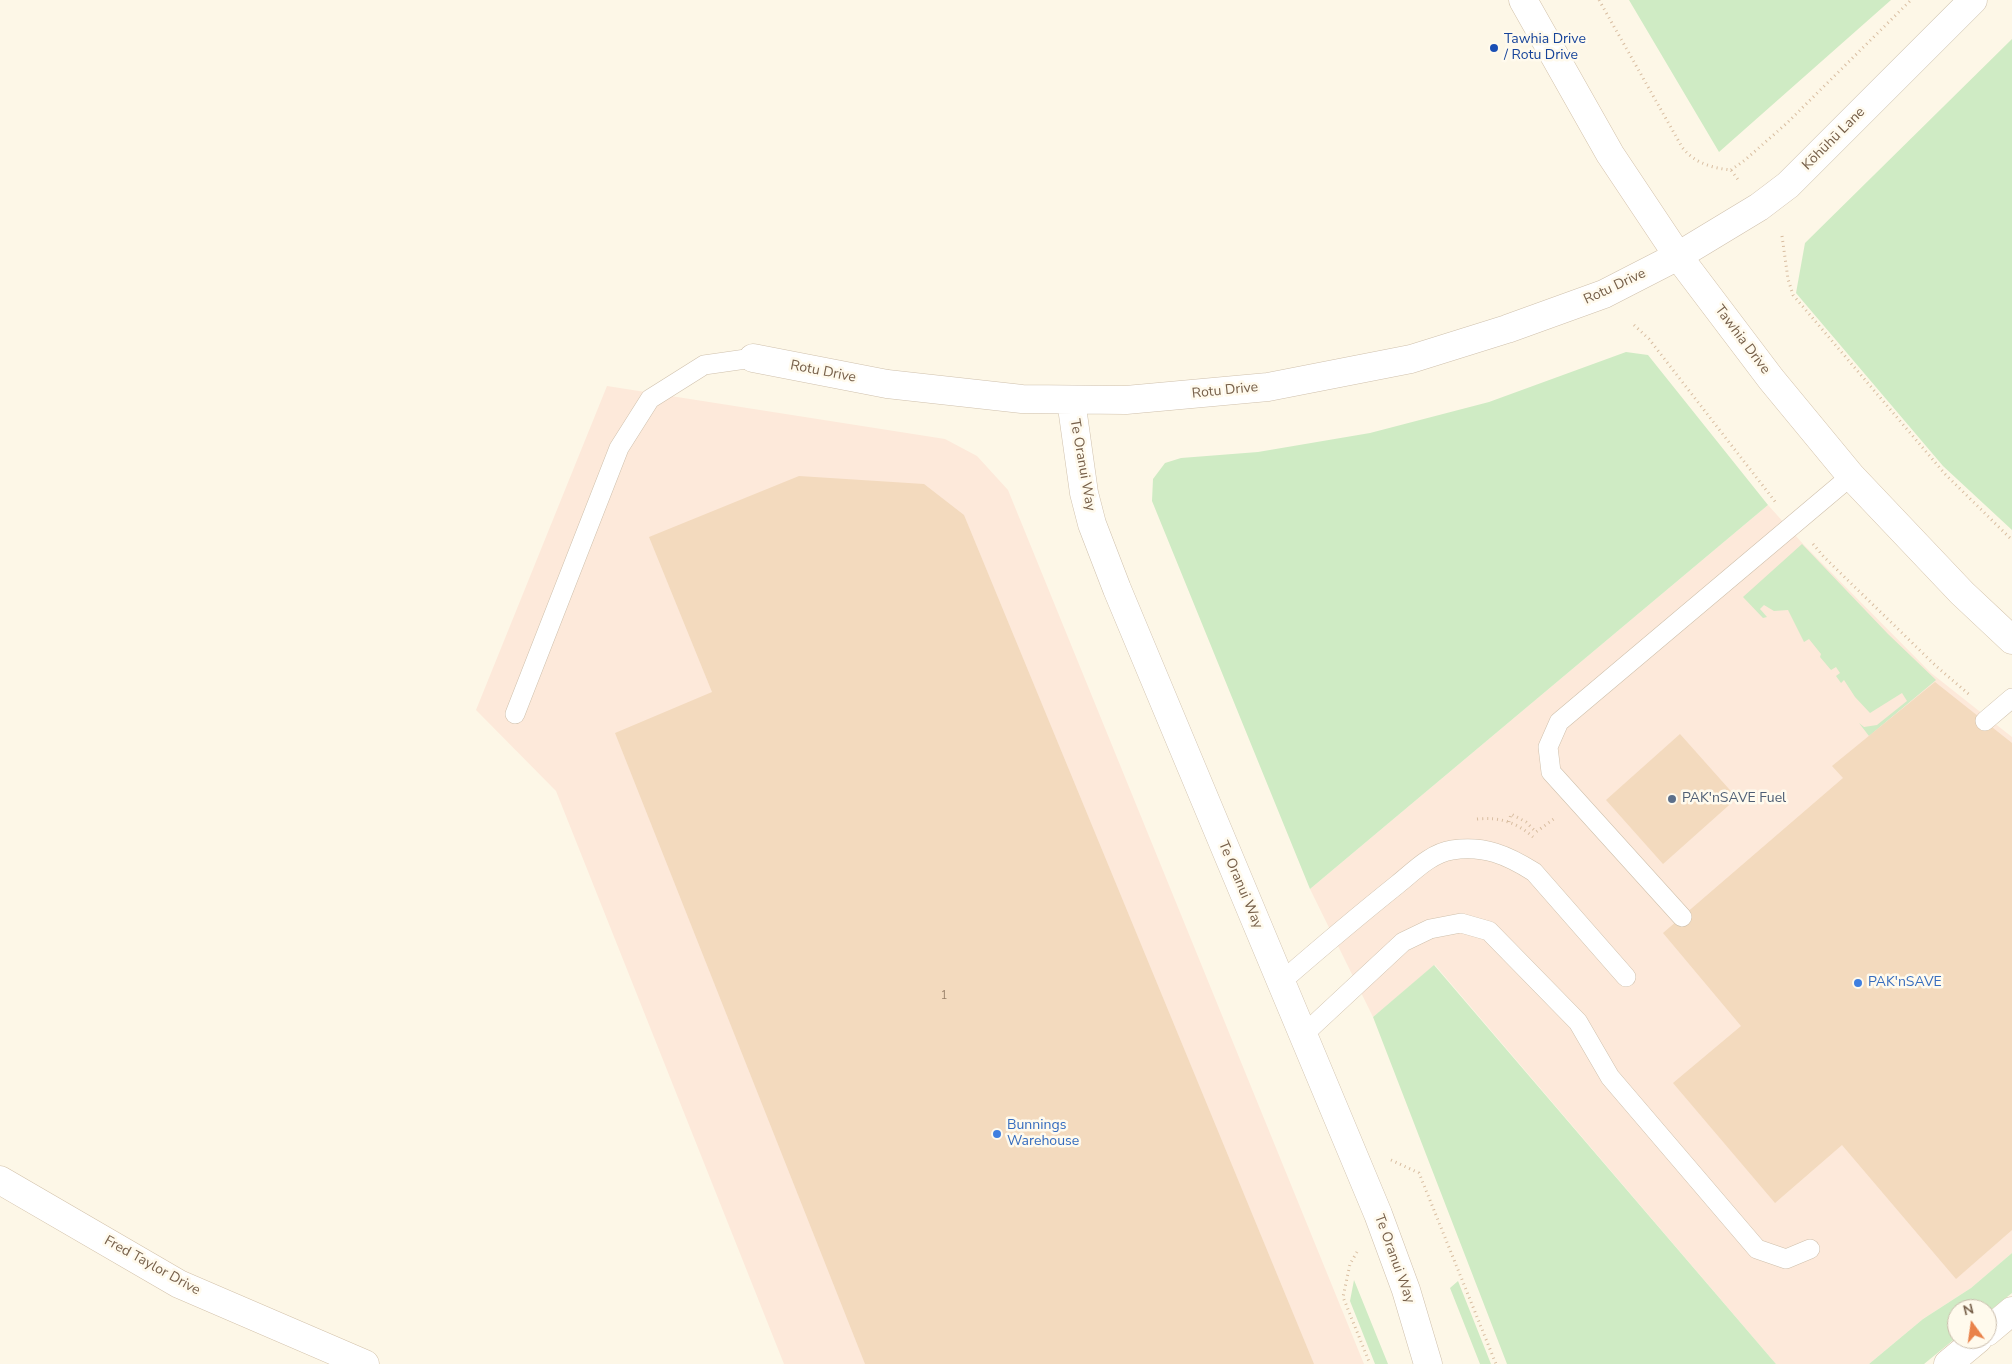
<!DOCTYPE html>
<html>
<head>
<meta charset="utf-8">
<style>
  body { margin:0 }
  #map { position:relative; width:2012px; height:1364px; overflow:hidden; background:#fdf7e7; font-family:"Nunito Sans",sans-serif }
  canvas { display:block }
  .north { position:absolute; left:1947px; top:1299px; width:50px; height:50px; box-sizing:border-box; background:#fffaed; border:1px solid #c9bcac; border-radius:50%; rotate:346deg; font-size:14px; font-weight:700; line-height:20px; text-align:center; color:#77604a }
  .north::after { content:''; display:block; margin:auto; width:18px; height:22px; background:#e9824a; clip-path:polygon(50% 0,100% 100%,50% 72%,0 100%) }
</style>
</head>
<body>
<div id="map">
<canvas width="2012" height="1364"></canvas>
<div class="north">N</div>
</div>
<script>
const ctx = document.querySelector('canvas').getContext('2d');
ctx.lineJoin = 'round';
function fillPath(path, color) { ctx.fillStyle = color; ctx.fill(path, 'evenodd'); }
function strokePath(path, color, width, dash) { ctx.strokeStyle = color; ctx.lineWidth = width; ctx.lineCap = dash ? 'butt' : 'round'; ctx.setLineDash(dash || []); ctx.stroke(path); }
function write(font, color, halo, rows, align = 'center') {
  ctx.font = font + ' "Nunito Sans",sans-serif'; ctx.lineWidth = 5; ctx.setLineDash([]); ctx.textBaseline = 'middle'; ctx.strokeStyle = halo; ctx.fillStyle = color; for (const [text, x, y, turn = 0] of rows) {
    ctx.save(); ctx.translate(x, y); ctx.rotate((+turn || 0) * Math.PI / 180); ctx.textAlign = isNaN(turn) ? turn : align; if (halo) ctx.strokeText(text, 0, 0); ctx.fillText(text, 0, 0); ctx.restore();
  }
}
fillPath(new Path2D(`
  M 607,386 L 945,439 L 977,456 L 1008,490 L 1364,1364 L 784,1364 L 556,791 L 476,710 Z
  M 1768,505 L 1804,545 L 1931,673 L 2012,737 L 2012,1253 L 1971,1288 L 1923,1319 L 1869,1364 L 1776,1364 L 1435,965 L 1373,1017 L 1310,889 Z`), '#fde9da');
fillPath(new Path2D(`
  M 1629,0 L 1891,0 L 1719,152 Z
  M 2012,39 L 2012,530 L 1943,466 L 1796,293 L 1805,243 Z
  M 1626,352 L 1648,355 L 1768,505 L 1310,889 L 1152,501 L 1153,479 L 1165,463 L 1181,458 L 1258,452 L 1370,433 L 1489,402 Z
  M 1802,544 L 1888,634 L 1936,680 L 1869,736 L 1859,723 L 1864,727 L 1877,725 L 1907,701 L 1902,693 L 1870,713 L 1855,697 L 1844,680 L 1841,683 L 1836,676 L 1840,673 L 1836,667 L 1831,670 L 1820,657 L 1821,654 L 1809,639 L 1804,642 L 1788,610 L 1774,611 L 1764,605 L 1760,609 L 1767,617 L 1763,618 L 1743,597 Z
  M 1434,965 L 1776,1364 L 1507,1364 L 1373,1017 Z
  M 2012,1253 L 2012,1293 L 1987,1313 L 1987,1309 L 1957,1309 L 1957,1337 L 1924,1364 L 1869,1364 L 1923,1319 L 1971,1288 Z
  M 1354,1280 L 1388,1364 L 1375,1364 L 1350,1301 Z
  M 1458,1281 L 1491,1364 L 1480,1364 L 1450,1288 Z`), '#cfebc4');
fillPath(new Path2D(`
  M 799,476 L 924,484 L 964,515 L 1314,1364 L 865,1364 L 615,733 L 712,692 L 649,537 Z
  M 1935,682 L 2012,743 L 2012,1230 L 1956,1279 L 1842,1145 L 1775,1203 L 1673,1083 L 1741,1026 L 1663,933 L 1843,778 L 1832,766 Z
  M 1680,734 L 1737,798 L 1663,864 L 1606,800 Z`), '#f3dabe');
const lane = new Path2D(`
  M 515,714 L 619,448 L 650,399 L 704,365 L 753,358
  M 1985,721 L 2012,698
  M 1682,917 L 1551,772 L 1548,747 L 1559,722 L 1851,476
  M 1281,982 C 1319,949 1358,916 1398,884 C 1413,872 1431,853 1452,850 C 1484,845 1507,855 1534,872 L 1626,977
  M 1303,1035 L 1403,942 L 1430,929 L 1461,923 L 1489,931 L 1578,1022 L 1610,1077 L 1757,1249 L 1786,1259 L 1810,1249`);
const street = new Path2D(`
  M 753,358 L 887,384 L 1022,399 L 1126,400 L 1268,387 L 1411,359 L 1507,329 L 1604,294 L 1678,256 L 1759,207 L 1788,185 L 1973,0
  M 1071,400 L 1084,493 L 1092,524 L 1117,589 L 1378,1214 L 1406,1290 L 1428,1364`);
const secondary = new Path2D(`
  M 1523,0 L 1610,154 L 1678,256 L 1771,379 L 1851,476 L 1962,593 L 2012,640
  M 0,1180 L 179,1284 L 365,1364
  M 1987,1332 L 2012,1311
  M 1948,1364 L 1978,1339`);
strokePath(lane, '#cfc0ac', 20);
strokePath(street, '#cfc0ac', 29);
strokePath(secondary, '#d2c1a9', 29);
strokePath(new Path2D(`
  M 1599,0 L 1682,147 C 1694,163 1712,168 1731,170 L 1739,181
  M 1731,170 L 1745,160 L 1787,123 L 1911,0
  M 1782,236 L 1788,279 L 1793,295 L 1945,474 L 2012,540
  M 1634,325 L 1649,339 L 1777,504
  M 1813,544 L 1824,557 L 1936,666 L 1971,696
  M 1477,819 C 1500,817 1516,822 1533,837
  M 1509,822 L 1511,814 L 1526,822 L 1536,832 L 1555,818
  M 1391,1160 L 1419,1173 L 1496,1364
  M 1357,1252 L 1350,1264 L 1343,1297 L 1370,1364`), '#d8bda0', 3, [1, 4]);
strokePath(lane, '#fff', 19);
strokePath(street, '#fff', 28);
strokePath(secondary, '#fff', 28);
for (const [x, y, r, color] of [
  [1494,48,5,"#1a4fb4"],
  [1672,799,5,"#5c6f8a"],
  [1858,983,5,"#3f7fe0"],
  [997,1134,5,"#3f7fe0"]
]) { const dot = new Path2D(); dot.arc(x, y, r, 0, 2 * Math.PI); ctx.fillStyle = color; ctx.fill(dot); strokePath(dot, '#fffaed', 2); }
write('11px', '#967e67', null, [
  ["1",944,996]
]);
write('14px', '#164399', '#fffaed', [
  ["Tawhia Drive",1504,40],
  ["/ Rotu Drive",1504,56]
], 'left');
write('14px', '#77604a', '#fffaed', [
  ["Kōhūhū Lane",1834,139,-45],
  ["Rotu Drive",1615,287,-25],
  ["Tawhia Drive",1742,340,53],
  ["Rotu Drive",823,372,11],
  ["Rotu Drive",1225,391,-6],
  ["Te Oranui Way",1082,465,80],
  ["Te Oranui Way",1240,885,67],
  ["Te Oranui Way",1394,1259,70],
  ["Fred Taylor Drive",152,1266,29]
]);
write('14px', '#4e5e75', '#fffaed', [
  ["PAK'nSAVE Fuel",1682,799]
], 'left');
write('14px', '#366cbe', '#fffaed', [
  ["PAK'nSAVE",1868,983],
  ["Bunnings",1007,1126],
  ["Warehouse",1007,1142]
], 'left');
</script>
</body>
</html>
